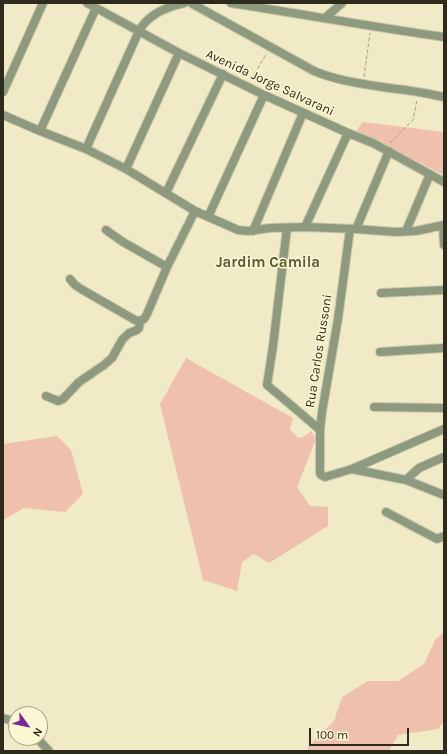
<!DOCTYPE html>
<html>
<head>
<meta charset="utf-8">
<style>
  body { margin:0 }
  #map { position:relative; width:447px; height:754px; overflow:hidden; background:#f0eac6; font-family:Karla,sans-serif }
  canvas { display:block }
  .frame { position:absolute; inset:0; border:4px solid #2e2b1e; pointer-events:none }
  .north { position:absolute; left:8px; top:706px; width:40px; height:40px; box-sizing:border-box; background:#fdf7d3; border:1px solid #aaa58b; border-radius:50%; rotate:123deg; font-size:11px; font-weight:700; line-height:16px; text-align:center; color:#2e2b1e }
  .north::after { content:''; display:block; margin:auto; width:14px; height:18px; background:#7c2594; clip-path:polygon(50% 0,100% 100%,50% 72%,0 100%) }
  .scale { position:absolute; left:309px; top:728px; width:100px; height:18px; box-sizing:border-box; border:2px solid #2e2b1e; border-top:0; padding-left:5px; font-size:12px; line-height:14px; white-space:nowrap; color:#2e2b1e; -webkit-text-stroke:3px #fdf7d3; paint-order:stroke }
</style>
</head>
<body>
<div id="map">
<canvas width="447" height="754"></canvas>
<div class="frame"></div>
<div class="north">N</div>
<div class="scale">100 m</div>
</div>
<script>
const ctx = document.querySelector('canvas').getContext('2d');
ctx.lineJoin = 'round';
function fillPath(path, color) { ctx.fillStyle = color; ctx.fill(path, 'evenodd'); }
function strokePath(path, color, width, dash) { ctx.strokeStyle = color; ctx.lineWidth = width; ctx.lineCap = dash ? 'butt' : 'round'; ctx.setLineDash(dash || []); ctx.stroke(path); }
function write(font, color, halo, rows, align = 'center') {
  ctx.font = font + ' Karla,sans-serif'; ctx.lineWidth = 3; ctx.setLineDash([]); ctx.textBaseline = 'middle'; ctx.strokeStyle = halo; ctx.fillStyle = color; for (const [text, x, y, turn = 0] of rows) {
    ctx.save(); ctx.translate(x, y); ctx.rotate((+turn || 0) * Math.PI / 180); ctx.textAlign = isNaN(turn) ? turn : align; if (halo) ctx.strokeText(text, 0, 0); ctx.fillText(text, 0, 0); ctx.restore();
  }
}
fillPath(new Path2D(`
  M 363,122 L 444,132 L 444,175 L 356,131 Z
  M 186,358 L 293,418 L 290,429 L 298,438 L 305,436 L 311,431 L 316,439 L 297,487 L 310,506 L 328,507 L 328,526 L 269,563 L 254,554 L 242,562 L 237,591 L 203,580 L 160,404 Z
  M 57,436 L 71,450 L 83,494 L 65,512 L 24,508 L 3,520 L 3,444 Z
  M 444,632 L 444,721 L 438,729 L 398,735 L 389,751 L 309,751 L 307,748 L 334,721 L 342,697 L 368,681 L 398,681 L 424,664 L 435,640 Z`), '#efc0ad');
const minor = new Path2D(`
  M 87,3 L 179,53 L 264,95 L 348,133 L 373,143 L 444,182
  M 191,3 L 314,71 C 338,81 363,84 389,88 C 407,90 426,93 444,97
  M 231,3 C 302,14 373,27 444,37
  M 325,18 L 342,3
  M 3,92 L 43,3
  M 3,115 L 40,131 L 86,149 L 126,169 L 195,211 L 238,230 L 248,231 L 270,228 L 305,227 L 356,229 L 396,232 L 416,231 L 444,225
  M 40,131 L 96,8
  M 86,149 L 139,31 C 148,14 166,7 184,3
  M 126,169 L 179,53
  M 166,193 L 223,74
  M 208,217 L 264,95
  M 443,225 L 444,245
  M 305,227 L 348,133
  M 287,228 L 273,346 L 267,385 L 298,411 L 320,430
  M 350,229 L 338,319 L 322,412 L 320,430 L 320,473 L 321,475 L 325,477 L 352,469 L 444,429
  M 356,229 L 389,151
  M 106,230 L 123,242 L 167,267
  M 253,231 L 303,113
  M 406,231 L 430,174
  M 70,279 L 75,285 L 81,289 L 135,320 L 140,321
  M 381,293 L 444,290
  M 380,352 L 444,348
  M 46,396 L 58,401 L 63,399 L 79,382 L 104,365 L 112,358 L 122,340 L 129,333 L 137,330 L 139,328 L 140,321 L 144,319 L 147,314 L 167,267 L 195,211
  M 374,407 L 444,408
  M 352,469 L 406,480 L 444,495
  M 406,480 L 419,468 L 444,457
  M 386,512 L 437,539 L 444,536
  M 3,718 L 16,722
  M 37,738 L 49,751`);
strokePath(minor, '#cdc8a8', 10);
strokePath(new Path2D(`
  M 364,77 L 370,33
  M 251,79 L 267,53
  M 390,143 L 413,120 L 417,100`), '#a5a085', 1, [4, 2]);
strokePath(minor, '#8e9a7f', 8);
write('13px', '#2e2b1e', '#fdf7d3', [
  ["Avenida Jorge Salvarani",270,83,25],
  ["Rua Carlos Russoni",319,351,-81]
]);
write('bold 15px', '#5d5739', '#fdf7d3', [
  ["Jardim Camila",268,263]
]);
</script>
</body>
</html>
